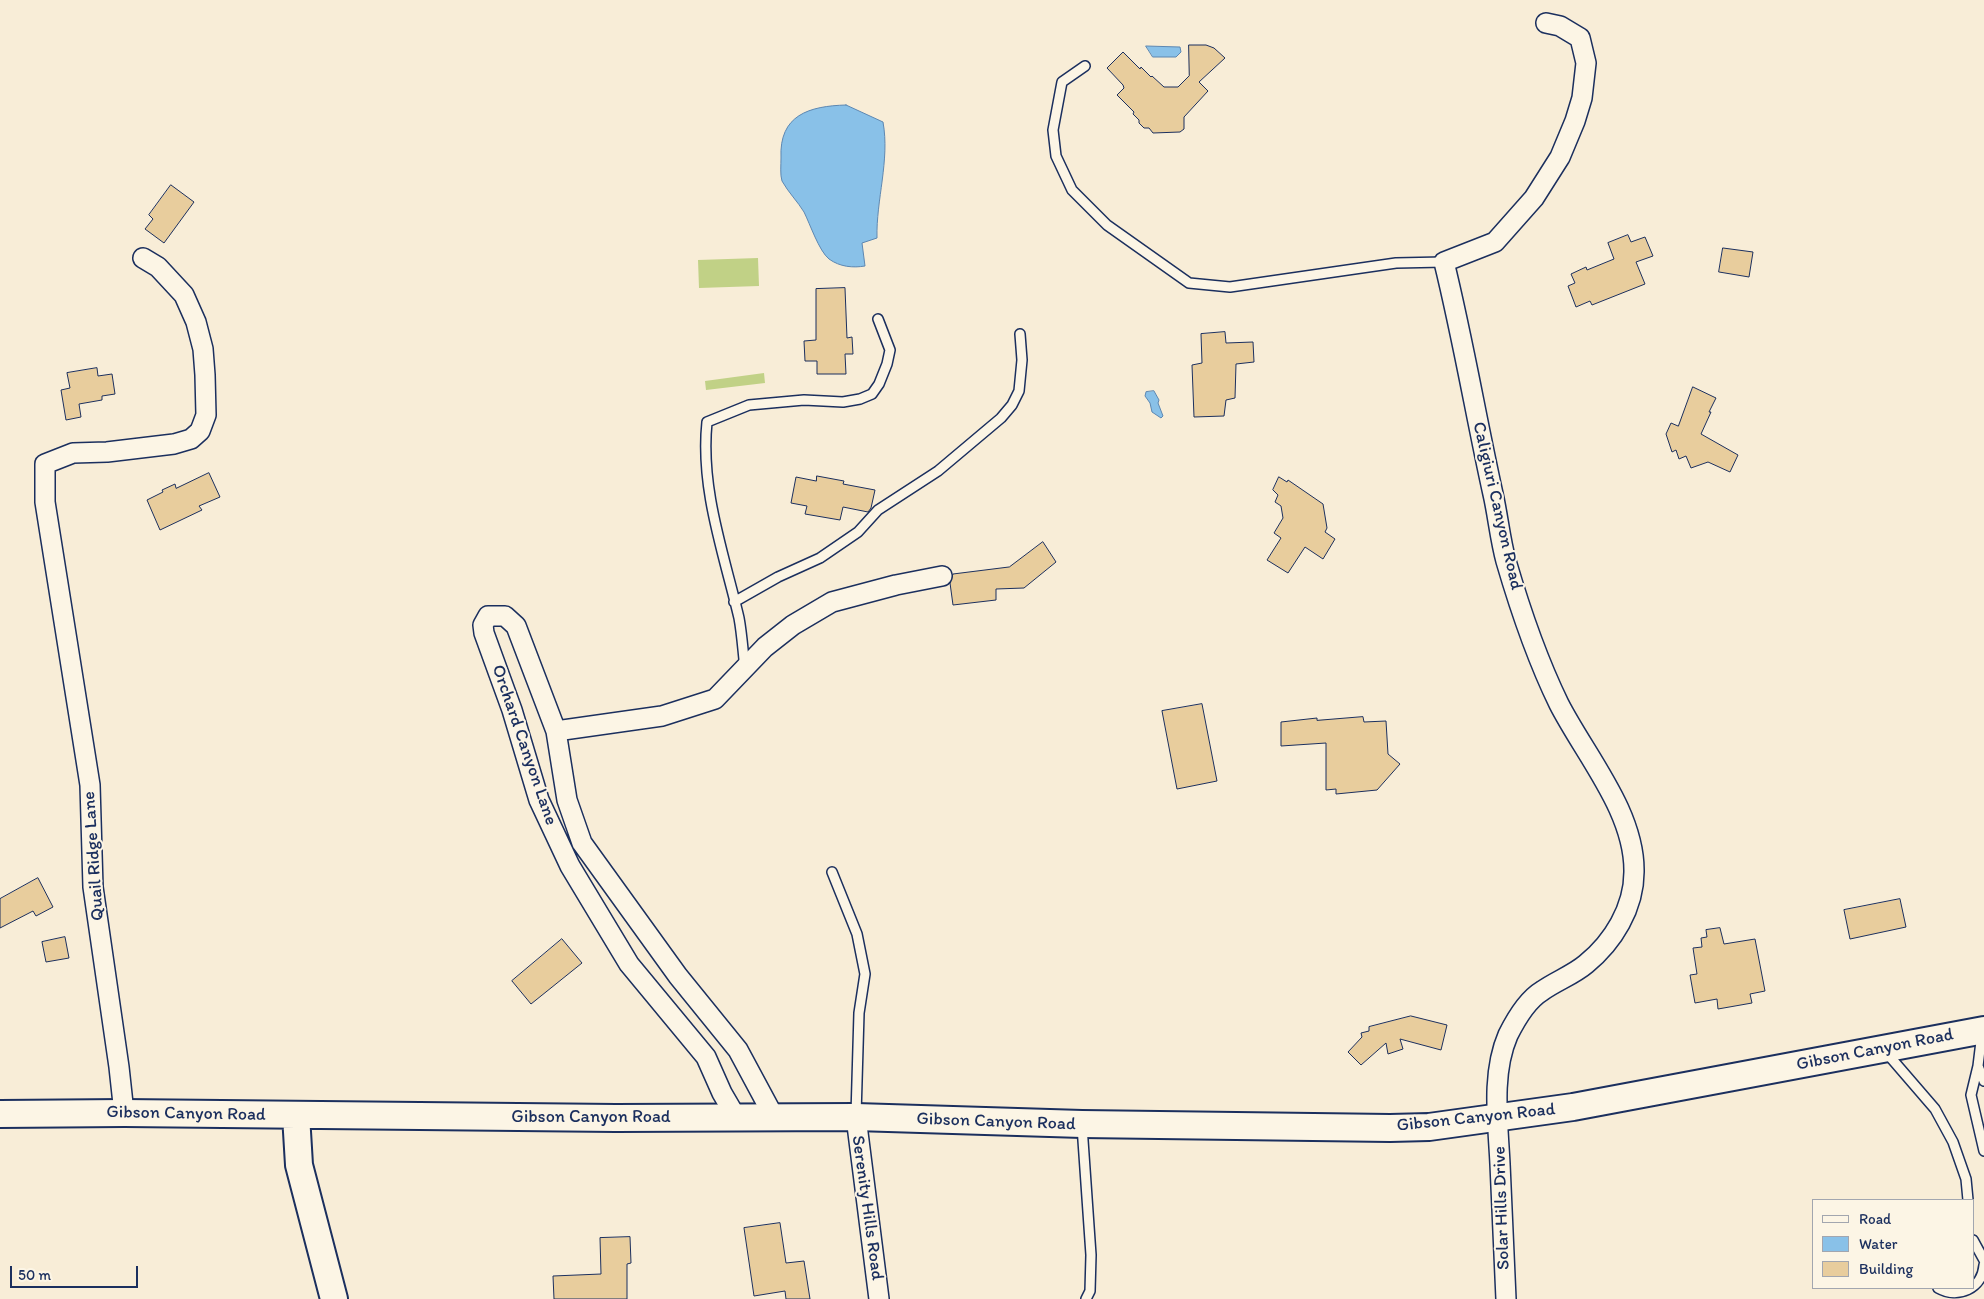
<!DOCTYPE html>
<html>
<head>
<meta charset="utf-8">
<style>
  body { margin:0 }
  #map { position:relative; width:1984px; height:1299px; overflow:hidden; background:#f8edd7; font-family:Itim,sans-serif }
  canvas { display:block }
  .legend { position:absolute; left:1812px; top:1199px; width:162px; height:90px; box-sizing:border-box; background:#fcf5e5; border:1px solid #a2a6af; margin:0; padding:6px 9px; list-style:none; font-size:15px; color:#1b2f5e }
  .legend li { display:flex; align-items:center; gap:10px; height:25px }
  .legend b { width:25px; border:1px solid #a2a6af }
  .scale { position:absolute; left:10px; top:1266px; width:128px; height:22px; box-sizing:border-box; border:2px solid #1b2f5e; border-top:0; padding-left:6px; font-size:15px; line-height:18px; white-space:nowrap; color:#1b2f5e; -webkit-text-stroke:4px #fcf5e5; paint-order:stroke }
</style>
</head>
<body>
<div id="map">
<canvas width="1984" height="1299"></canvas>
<ul class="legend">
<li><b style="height:6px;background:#fcf5e5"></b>Road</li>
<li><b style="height:14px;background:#89c1e8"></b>Water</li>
<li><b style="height:14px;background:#e8cd9d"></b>Building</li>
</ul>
<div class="scale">50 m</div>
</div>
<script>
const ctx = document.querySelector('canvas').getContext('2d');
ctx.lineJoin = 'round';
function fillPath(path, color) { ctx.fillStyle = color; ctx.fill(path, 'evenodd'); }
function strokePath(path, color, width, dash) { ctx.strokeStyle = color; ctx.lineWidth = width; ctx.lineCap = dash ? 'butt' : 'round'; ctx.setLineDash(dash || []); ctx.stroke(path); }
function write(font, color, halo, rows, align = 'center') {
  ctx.font = font + ' Itim,sans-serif'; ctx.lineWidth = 4; ctx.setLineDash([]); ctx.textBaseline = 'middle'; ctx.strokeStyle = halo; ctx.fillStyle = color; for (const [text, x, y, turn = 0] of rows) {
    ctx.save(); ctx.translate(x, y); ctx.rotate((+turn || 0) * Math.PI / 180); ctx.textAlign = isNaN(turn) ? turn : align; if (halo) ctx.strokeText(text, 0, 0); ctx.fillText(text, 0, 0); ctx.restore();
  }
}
fillPath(new Path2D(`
  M 758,258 L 759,286 L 699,288 L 698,260 Z
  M 764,373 L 765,383 L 706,390 L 705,381 Z`), '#c1d186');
const water = new Path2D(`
  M 1146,46 L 1180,47 L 1181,52 L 1176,57 L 1153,57 Z
  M 846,105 L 883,122 C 890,160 876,200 877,238 L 862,243 L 865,266 C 853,268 840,267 829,259 C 819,251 810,224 804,212 C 798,202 788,192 782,181 C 780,175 781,165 781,158 C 779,115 809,106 846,105 Z
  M 1154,391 L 1159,400 L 1158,403 L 1163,416 L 1161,418 L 1152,412 L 1150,403 L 1145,396 L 1146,392 Z`);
fillPath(water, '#89c1e8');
strokePath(water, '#5d87b1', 1);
const building = new Path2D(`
  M 1189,45 L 1206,45 L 1214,48 L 1225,58 L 1199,82 L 1208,91 L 1184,117 L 1184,129 L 1180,132 L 1153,133 L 1149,128 L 1144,128 L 1139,123 L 1139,120 L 1133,114 L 1134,112 L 1117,95 L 1124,88 L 1123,85 L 1107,68 L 1123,52 L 1140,69 L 1141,67 L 1151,77 L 1152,76 L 1164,87 L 1178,87 L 1189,76 Z
  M 171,185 L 194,202 L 164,243 L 145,229 L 153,219 L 149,215 Z
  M 1628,235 L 1631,242 L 1645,237 L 1653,256 L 1636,262 L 1645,284 L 1592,305 L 1590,301 L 1576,307 L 1568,286 L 1575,283 L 1571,274 L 1586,267 L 1587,270 L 1614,259 L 1608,243 Z
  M 1723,248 L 1753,252 L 1749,277 L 1719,272 Z
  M 845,288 L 847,338 L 852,337 L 853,354 L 845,354 L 846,374 L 817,374 L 817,361 L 805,361 L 804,341 L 816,340 L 816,289 Z
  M 1225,332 L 1226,343 L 1253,342 L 1254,362 L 1236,364 L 1235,398 L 1226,400 L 1224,416 L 1194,417 L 1192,365 L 1202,363 L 1201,334 Z
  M 97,368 L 98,376 L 112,374 L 115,394 L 102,396 L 102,400 L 79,404 L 81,417 L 66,420 L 61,390 L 70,388 L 67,373 Z
  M 1693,387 L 1716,398 L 1709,412 L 1711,412 L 1701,434 L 1738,455 L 1730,472 L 1708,462 L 1691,468 L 1686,456 L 1679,459 L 1676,450 L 1672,452 L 1666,434 L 1671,423 L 1678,426 Z
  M 209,473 L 220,497 L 199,506 L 202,510 L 160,530 L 147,500 L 163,492 L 162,490 L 175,484 L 176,488 Z
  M 817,476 L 844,481 L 843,484 L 875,490 L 871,508 L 868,512 L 843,507 L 840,520 L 805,514 L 807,506 L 791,503 L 796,477 L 816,481 Z
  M 1279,477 L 1287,482 L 1288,480 L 1323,504 L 1327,528 L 1325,532 L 1335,539 L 1323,559 L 1305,547 L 1288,573 L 1267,560 L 1281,538 L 1274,533 L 1283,518 L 1281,506 L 1275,502 L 1278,495 L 1273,490 Z
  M 1043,542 L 1056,562 L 1024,588 L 996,589 L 996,600 L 953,605 L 950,583 L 953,574 L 1009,567 Z
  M 1202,704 L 1217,781 L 1177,789 L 1162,711 Z
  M 1363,717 L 1364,722 L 1386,721 L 1388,754 L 1400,764 L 1377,790 L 1336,794 L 1336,789 L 1326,790 L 1326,743 L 1281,746 L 1281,722 L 1317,718 L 1317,720 Z
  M 38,878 L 53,907 L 36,916 L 33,911 L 0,928 L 0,899 Z
  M 1900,899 L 1906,927 L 1850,939 L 1844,910 Z
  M 1720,928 L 1724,944 L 1755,939 L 1765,991 L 1750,994 L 1752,1003 L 1718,1009 L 1717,999 L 1695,1003 L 1690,975 L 1697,974 L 1693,948 L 1702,947 L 1701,938 L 1707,937 L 1706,930 Z
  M 65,937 L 69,958 L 46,962 L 42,942 Z
  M 562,939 L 582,963 L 531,1004 L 512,981 Z
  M 1411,1016 L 1447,1025 L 1441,1050 L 1400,1039 L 1403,1049 L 1388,1054 L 1386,1043 L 1361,1065 L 1348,1052 L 1362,1037 L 1361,1033 L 1369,1031 L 1369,1027 Z
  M 780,1223 L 786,1263 L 804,1261 L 810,1299 L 786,1299 L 785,1291 L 754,1296 L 744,1228 Z
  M 630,1237 L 631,1263 L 627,1264 L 627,1299 L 554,1299 L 553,1276 L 601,1274 L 600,1238 Z`);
fillPath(building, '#e8cd9d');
strokePath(building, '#1b2f5e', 1);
const lane = new Path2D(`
  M 1085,66 L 1062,82 L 1053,130 L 1056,156 L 1072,190 L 1107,225 L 1189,283 L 1230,287 L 1396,263 L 1444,262
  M 734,602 L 778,577 L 820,558 L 858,532 L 878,510 L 938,471 L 1001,418 L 1012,405 L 1019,391 L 1022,360 L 1020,334
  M 745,668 C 743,652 742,634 739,618 C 724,554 700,489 707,422 L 749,405 L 804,400 L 843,402 L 860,399 L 872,394 L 879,384 L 887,364 L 890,350 L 878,319
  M 832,872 L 857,934 L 865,974 L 859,1013 L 856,1115
  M 1982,1033 L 1978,1066 L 1971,1095 L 1984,1151
  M 1885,1051 L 1935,1109 L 1953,1142 L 1966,1179 L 1968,1200
  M 1978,1066 L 1984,1081
  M 1082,1126 L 1091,1255 L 1090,1291 L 1086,1299
  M 1973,1240 L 1984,1260
  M 1938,1288 C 1958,1299 1982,1289 1984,1265`);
const street = new Path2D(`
  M 556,731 L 662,716 L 715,699 L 765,647 L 793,625 L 832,602 L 896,585 L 942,576
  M 124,1113 L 119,1067 L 93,887 L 90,785 L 45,502 L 45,464 L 73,453 L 107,452 L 174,444 L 191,439 L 200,431 L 206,415 L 205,375 L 203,349 L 196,322 L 184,295 L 158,267 L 143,258
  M 736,1117 L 722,1093 L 706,1057 L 629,964 L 570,866 L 539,800 L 512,710 L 484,633 L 483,625 L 488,616 L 505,616 L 516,626 L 556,731 L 567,800 L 582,843 L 678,976 L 738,1050 L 774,1117
  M 856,1117 L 879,1299
  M 1506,1299 C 1504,1254 1502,1209 1500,1164 C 1498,1122 1491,1074 1508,1035 C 1516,1019 1527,1000 1542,991 C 1556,981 1573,975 1586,964 C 1613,942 1634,908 1634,872 C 1635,812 1585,755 1559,704 C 1537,659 1520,609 1506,561 C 1500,539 1498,516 1493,494 C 1476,417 1463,339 1444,262 L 1495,242 L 1534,198 L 1560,157 L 1575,121 L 1582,98 L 1586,63 L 1580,38 L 1560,26 L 1546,23`);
const secondary = new Path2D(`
  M 0,1114 L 124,1113 L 616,1118 L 856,1117 L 1082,1124 L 1390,1128 L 1429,1127 L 1573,1107 L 1984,1030
  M 296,1115 L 299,1165 L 334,1299`);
strokePath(lane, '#1b2f5e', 12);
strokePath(street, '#1b2f5e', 22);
strokePath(secondary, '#1b2f5e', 30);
strokePath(lane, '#fcf5e5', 9);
strokePath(street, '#fcf5e5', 19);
strokePath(secondary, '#fcf5e5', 26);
write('18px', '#1b2f5e', '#fcf5e5', [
  ["Caligiuri Canyon Road",1497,506,77],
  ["Orchard Canyon Lane",524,745,71],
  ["Quail Ridge Lane",94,856,-94],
  ["Gibson Canyon Road",1875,1050,-11],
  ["Gibson Canyon Road",186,1114,1],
  ["Gibson Canyon Road",591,1117],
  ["Gibson Canyon Road",1476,1118,-6],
  ["Gibson Canyon Road",996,1122,2],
  ["Serenity Hills Road",867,1208,82],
  ["Solar Hills Drive",1502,1208,-92]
]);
</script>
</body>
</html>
